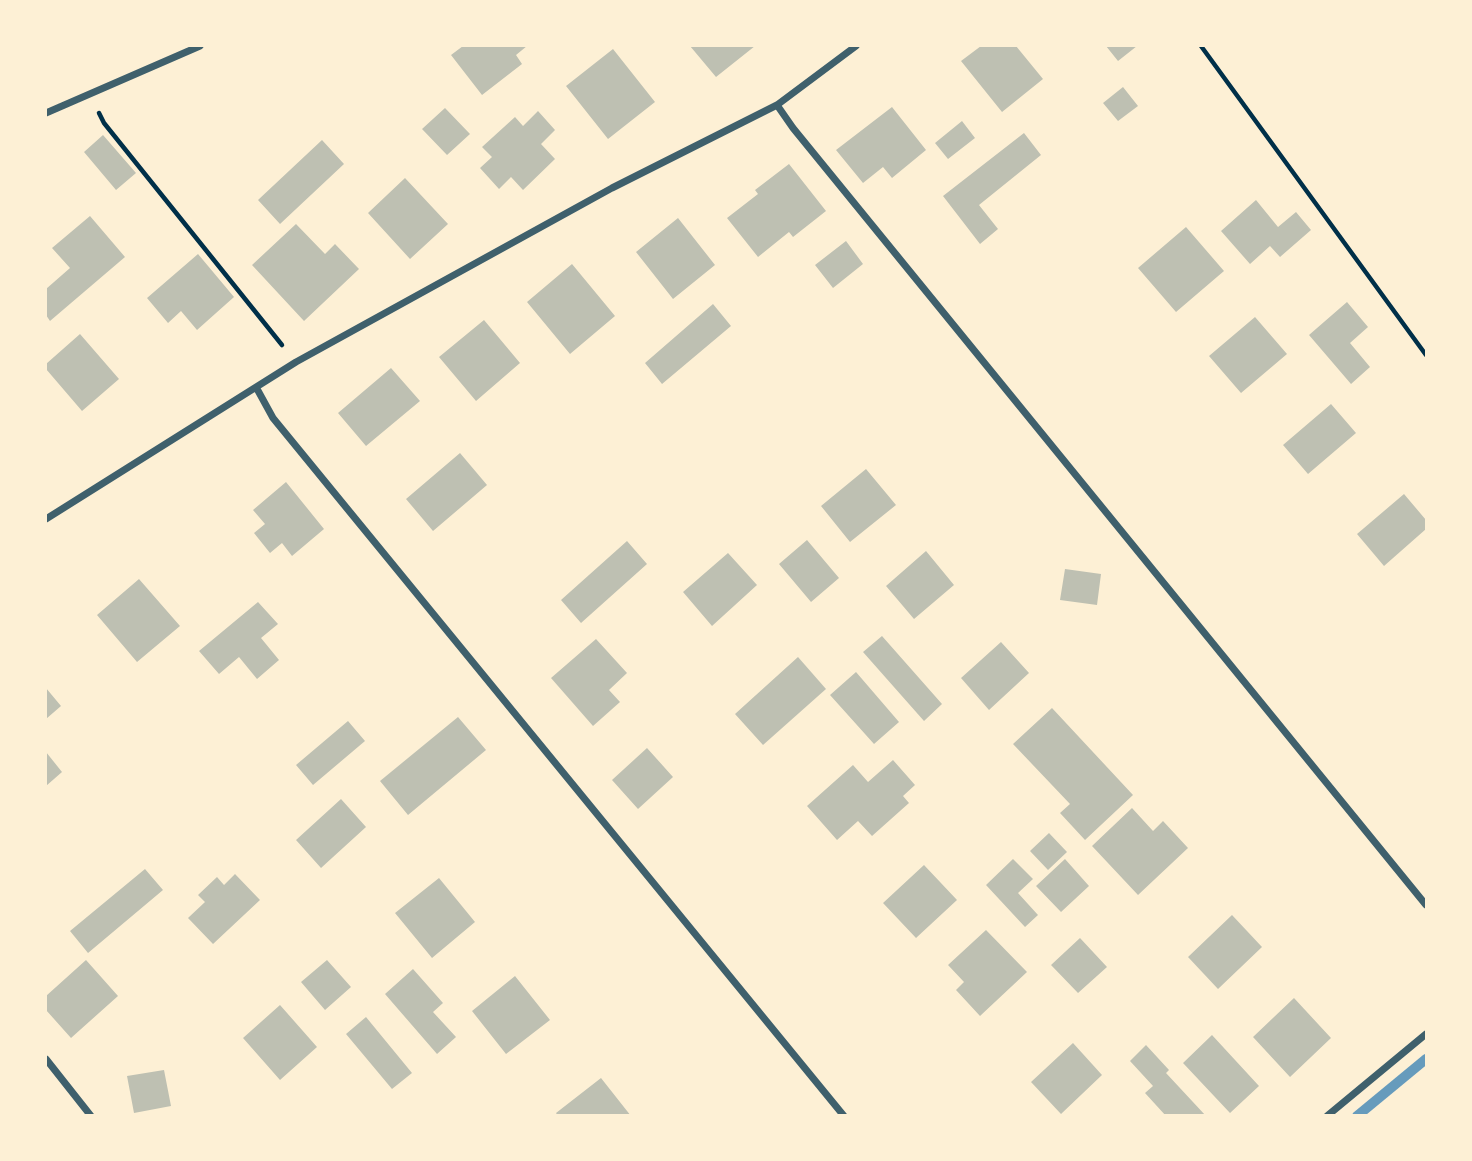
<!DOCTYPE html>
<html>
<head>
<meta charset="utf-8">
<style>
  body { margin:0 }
  #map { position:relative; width:1472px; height:1161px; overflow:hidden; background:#fdf0d5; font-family:Raleway,sans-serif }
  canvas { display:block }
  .frame { position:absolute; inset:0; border:47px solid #fdf0d5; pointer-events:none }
</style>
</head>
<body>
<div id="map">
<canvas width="1472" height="1161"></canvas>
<div class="frame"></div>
</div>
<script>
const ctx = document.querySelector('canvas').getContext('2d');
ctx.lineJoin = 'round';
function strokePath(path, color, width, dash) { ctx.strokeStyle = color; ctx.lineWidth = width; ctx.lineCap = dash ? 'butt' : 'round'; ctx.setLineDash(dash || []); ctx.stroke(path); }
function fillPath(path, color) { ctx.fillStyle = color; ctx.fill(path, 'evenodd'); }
strokePath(new Path2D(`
  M 1357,1116 L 1426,1059`), '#669bbc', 10);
fillPath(new Path2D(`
  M 463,46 L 527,46 L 516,55 L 522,64 L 482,95 L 451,55 Z
  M 690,46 L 755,46 L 716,77 Z
  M 981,46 L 1016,46 L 1043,79 L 1002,112 L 961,61 Z
  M 1106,46 L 1137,46 L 1118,61 Z
  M 613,49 L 655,102 L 608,139 L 566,86 Z
  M 1123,87 L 1138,106 L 1118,121 L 1103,103 Z
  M 892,107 L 926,150 L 892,178 L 883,167 L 863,183 L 836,150 Z
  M 445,108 L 470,134 L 447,155 L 422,129 Z
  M 538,111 L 555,130 L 541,144 L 555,159 L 523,190 L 511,177 L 499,189 L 480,168 L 492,157 L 482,147 L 515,117 L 523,126 Z
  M 962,121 L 975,138 L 948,159 L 935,143 Z
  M 1024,133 L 1041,155 L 979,205 L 998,229 L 980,244 L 943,196 Z
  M 103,135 L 136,173 L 116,190 L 84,152 Z
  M 322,140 L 344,164 L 280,224 L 258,200 Z
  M 789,164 L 826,211 L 793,237 L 789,232 L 758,257 L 727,218 L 758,194 L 755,190 Z
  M 405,178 L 448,224 L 410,259 L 368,213 Z
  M 1256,200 L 1278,227 L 1296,212 L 1311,230 L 1280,257 L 1270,246 L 1250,264 L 1221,231 Z
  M 90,216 L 125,257 L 50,321 L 46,315 L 46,289 L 70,268 L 52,248 Z
  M 678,218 L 715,265 L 673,299 L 636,252 Z
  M 296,224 L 325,254 L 335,244 L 359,269 L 304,321 L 252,265 Z
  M 1186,227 L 1224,271 L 1176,312 L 1138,268 Z
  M 846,241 L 863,264 L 833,288 L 815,265 Z
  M 198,254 L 234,297 L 197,330 L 181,311 L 168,323 L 147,298 Z
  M 572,264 L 615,316 L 570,354 L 527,302 Z
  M 1347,302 L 1368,327 L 1350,343 L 1370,367 L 1351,384 L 1309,335 Z
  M 713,304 L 731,326 L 662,384 L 645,363 Z
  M 1255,317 L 1287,354 L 1241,393 L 1209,356 Z
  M 484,320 L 520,363 L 476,401 L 439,357 Z
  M 80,334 L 119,379 L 82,411 L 46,369 L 46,364 Z
  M 391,368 L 420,401 L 366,446 L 338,413 Z
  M 1331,404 L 1356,433 L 1308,474 L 1283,445 Z
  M 460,453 L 487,485 L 433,531 L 406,499 Z
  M 866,469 L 896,505 L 850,542 L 821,506 Z
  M 286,482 L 324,529 L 292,556 L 282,543 L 270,553 L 254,533 L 265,524 L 253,510 Z
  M 1404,494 L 1426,520 L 1426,529 L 1384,566 L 1357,534 Z
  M 807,540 L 839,578 L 811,602 L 779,564 Z
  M 627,541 L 647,564 L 581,623 L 561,600 Z
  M 926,551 L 954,585 L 914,619 L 886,586 Z
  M 728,553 L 757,585 L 712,626 L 683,592 Z
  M 1065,569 L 1101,574 L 1097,605 L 1060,600 Z
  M 139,579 L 180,626 L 137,662 L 97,615 Z
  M 258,602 L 278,624 L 261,638 L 279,660 L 257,679 L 239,657 L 219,674 L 199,651 Z
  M 882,636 L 942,704 L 924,721 L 863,652 Z
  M 596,639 L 627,673 L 609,690 L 620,702 L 593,726 L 551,678 Z
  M 1001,642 L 1029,673 L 989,710 L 961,678 Z
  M 798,657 L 826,689 L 763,745 L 735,714 Z
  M 856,672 L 899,722 L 874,744 L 830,695 Z
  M 46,688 L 61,706 L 46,719 Z
  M 1052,708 L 1133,795 L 1085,840 L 1060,813 L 1070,804 L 1013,744 Z
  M 458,717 L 486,750 L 408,815 L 380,781 Z
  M 348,721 L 365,741 L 313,785 L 296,765 Z
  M 647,748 L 673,777 L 638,809 L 612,780 Z
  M 46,752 L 62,772 L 46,786 Z
  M 893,760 L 915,785 L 903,796 L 909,803 L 872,836 L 858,821 L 837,840 L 807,806 L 853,765 L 868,782 Z
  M 341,799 L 366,827 L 321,868 L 296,840 Z
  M 1132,808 L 1153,831 L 1163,821 L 1188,848 L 1138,895 L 1092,846 Z
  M 1049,833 L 1067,852 L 1048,870 L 1030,851 Z
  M 1013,859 L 1033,879 L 1018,893 L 1038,915 L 1025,927 L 986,885 Z
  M 1065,859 L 1089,886 L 1061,912 L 1036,886 Z
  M 924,865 L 957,900 L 916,938 L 883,903 Z
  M 145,869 L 163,890 L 88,953 L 70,931 Z
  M 235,874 L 260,900 L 213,944 L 188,918 L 205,902 L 198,895 L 217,877 L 224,885 Z
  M 439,878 L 475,922 L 432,958 L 395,913 Z
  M 1232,915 L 1262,947 L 1218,989 L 1188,957 Z
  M 986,930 L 1027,972 L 980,1016 L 956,990 L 964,982 L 948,965 Z
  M 1080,938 L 1107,967 L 1078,993 L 1051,965 Z
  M 86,960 L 118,996 L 71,1038 L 46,1010 L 46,996 Z
  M 327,960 L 351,987 L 325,1010 L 301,982 Z
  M 413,969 L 443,1003 L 433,1012 L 456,1037 L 437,1054 L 385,994 Z
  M 515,976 L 550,1020 L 506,1054 L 472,1011 Z
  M 1294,998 L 1331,1038 L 1290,1077 L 1253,1037 Z
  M 280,1005 L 317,1047 L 280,1080 L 243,1038 Z
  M 366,1017 L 412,1073 L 392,1089 L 346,1034 Z
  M 1212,1035 L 1259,1086 L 1230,1113 L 1183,1063 Z
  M 1073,1043 L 1102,1075 L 1061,1114 L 1031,1082 Z
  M 1146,1045 L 1169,1070 L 1166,1073 L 1206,1116 L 1166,1116 L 1145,1093 L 1153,1086 L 1130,1061 Z
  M 164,1070 L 171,1106 L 134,1113 L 127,1076 Z
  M 601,1078 L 631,1116 L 558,1116 L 556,1113 Z`), '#bec0b2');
strokePath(new Path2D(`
  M 1201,46 L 1426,355
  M 99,113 L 104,123 L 282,345`), '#003049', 4.5);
strokePath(new Path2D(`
  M 777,105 L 793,128 L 1426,905
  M 46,113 L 200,46
  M 256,387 L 273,418 L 844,1116
  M 46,519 L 296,362 L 612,188 L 777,105 L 856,46
  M 46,1059 L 91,1116
  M 1327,1116 L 1426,1034`), '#3f606c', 7);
</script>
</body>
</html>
